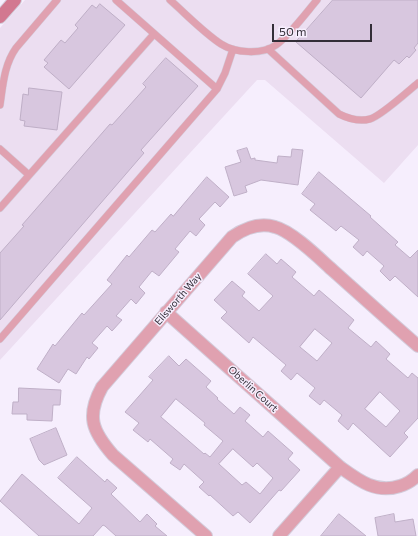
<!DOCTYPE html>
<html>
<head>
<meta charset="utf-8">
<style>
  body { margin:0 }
  #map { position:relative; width:418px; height:536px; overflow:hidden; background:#f6eefd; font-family:Commissioner,sans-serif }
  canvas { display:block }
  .scale { position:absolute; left:272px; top:24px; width:100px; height:18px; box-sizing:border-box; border:2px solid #332e38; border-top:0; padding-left:5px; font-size:12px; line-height:14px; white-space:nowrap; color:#332e38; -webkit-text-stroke:3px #f6eefd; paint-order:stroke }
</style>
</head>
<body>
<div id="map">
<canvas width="418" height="536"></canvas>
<div class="scale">50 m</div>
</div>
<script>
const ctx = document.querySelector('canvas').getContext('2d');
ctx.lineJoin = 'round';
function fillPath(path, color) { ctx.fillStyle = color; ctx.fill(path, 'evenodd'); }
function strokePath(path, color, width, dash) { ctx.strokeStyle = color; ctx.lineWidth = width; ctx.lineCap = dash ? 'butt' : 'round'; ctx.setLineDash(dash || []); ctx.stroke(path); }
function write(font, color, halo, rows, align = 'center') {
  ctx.font = font + ' Commissioner,sans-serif'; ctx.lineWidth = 3; ctx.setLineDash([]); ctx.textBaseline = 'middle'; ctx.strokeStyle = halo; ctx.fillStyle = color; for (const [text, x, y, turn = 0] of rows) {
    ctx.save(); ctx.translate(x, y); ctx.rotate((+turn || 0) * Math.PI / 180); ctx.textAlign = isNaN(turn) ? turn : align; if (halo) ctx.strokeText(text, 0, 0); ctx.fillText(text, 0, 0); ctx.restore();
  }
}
fillPath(new Path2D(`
  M 25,0 L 418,0 L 418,145 L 384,183 L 265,80 L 257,80 L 0,360 L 0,28 Z`), '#ecdef1');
const building = new Path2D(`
  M 333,0 L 418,0 L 418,43 L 414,48 L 416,50 L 409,58 L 407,56 L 399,64 L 394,60 L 361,98 L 296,42 Z
  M 100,4 L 125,25 L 69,89 L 44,67 L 48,63 L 44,60 L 61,40 L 65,43 L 78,28 L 75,25 L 92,5 L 96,8 Z
  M 166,58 L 198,86 L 141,150 L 144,153 L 0,320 L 0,253 L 24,226 L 22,225 L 110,124 L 112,125 L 146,87 L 143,84 Z
  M 29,88 L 62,92 L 57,130 L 24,126 L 25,121 L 20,120 L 23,94 L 28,95 Z
  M 247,148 L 251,159 L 255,158 L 255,160 L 277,163 L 278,156 L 291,157 L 292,149 L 303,150 L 298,185 L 261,180 L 245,186 L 247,192 L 234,196 L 225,167 L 241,162 L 237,151 Z
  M 319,172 L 371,216 L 370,217 L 398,242 L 395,245 L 410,258 L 418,250 L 418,297 L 395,276 L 390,281 L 380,271 L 384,266 L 367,251 L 363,256 L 353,247 L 359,240 L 341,226 L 336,231 L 310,210 L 315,204 L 302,194 Z
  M 207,177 L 229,197 L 220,207 L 215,202 L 199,219 L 205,225 L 196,236 L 190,231 L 175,249 L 179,252 L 159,276 L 152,271 L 139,287 L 145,293 L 136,304 L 131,299 L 116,316 L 122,320 L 112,331 L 107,326 L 92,343 L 98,348 L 89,359 L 87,357 L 76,374 L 68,369 L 59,383 L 37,369 L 53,344 L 55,346 L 82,313 L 84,315 L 112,284 L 107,280 L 127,255 L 129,257 L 152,230 L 155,232 L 171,214 L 173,216 Z
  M 266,254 L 277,264 L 281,259 L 296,272 L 292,277 L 314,296 L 319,290 L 354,320 L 348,328 L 371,347 L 376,341 L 390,354 L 386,359 L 408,378 L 412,373 L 418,378 L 418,418 L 404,433 L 408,437 L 390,457 L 353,423 L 348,430 L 338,421 L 342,415 L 324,400 L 320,405 L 309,396 L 315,388 L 297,373 L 291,380 L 281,371 L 286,365 L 253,337 L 249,343 L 221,318 L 227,312 L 214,300 L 232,281 L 245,292 L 242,296 L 259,311 L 273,296 L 248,274 ZM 315,329 L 332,343 L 317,361 L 300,347 ZM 380,392 L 400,411 L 386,427 L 365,409 Z
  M 169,356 L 179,366 L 186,359 L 211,381 L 206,387 L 218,398 L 217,399 L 234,414 L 240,407 L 250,415 L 245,421 L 263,437 L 268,431 L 293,453 L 288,459 L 300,470 L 281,491 L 279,490 L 250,523 L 238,512 L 233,516 L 210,495 L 209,496 L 199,487 L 204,482 L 184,464 L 180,470 L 170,463 L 173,459 L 150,439 L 148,442 L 133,430 L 139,423 L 125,412 L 153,380 L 149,377 ZM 176,399 L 205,423 L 204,425 L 223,441 L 210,457 L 205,453 L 204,454 L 161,417 ZM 233,449 L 253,467 L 257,463 L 273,478 L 260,494 L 246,482 L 242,485 L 219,464 Z
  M 19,388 L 61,390 L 60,405 L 53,405 L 52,421 L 27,420 L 27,414 L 12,414 L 13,402 L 18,402 Z
  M 56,428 L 67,455 L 44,465 L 39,460 L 30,439 Z
  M 77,457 L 105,482 L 107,479 L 117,488 L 111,494 L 140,522 L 147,514 L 157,524 L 155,526 L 167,536 L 116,536 L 105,526 L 103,525 L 93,536 L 39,536 L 0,501 L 22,474 L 79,524 L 92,508 L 58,478 Z
  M 339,514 L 366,536 L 321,536 Z
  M 394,514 L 395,522 L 413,519 L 416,536 L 378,536 L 375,518 Z`);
fillPath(building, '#d8c7df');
strokePath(building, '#bfafc7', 1);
const lane = new Path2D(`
  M 116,0 L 217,89
  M 170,0 C 187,15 203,32 221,44 C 235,53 262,55 276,45 C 290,35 306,13 317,0
  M 268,49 L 339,114 C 349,119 359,122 370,119 C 381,116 407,92 418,83
  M 0,105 C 3,85 4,65 16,48 L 57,0
  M 0,149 L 29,175
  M 0,208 L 154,34
  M 0,339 L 217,89 L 225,73 L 233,49`);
const street = new Path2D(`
  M 166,312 L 340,467 C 358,480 376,494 400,486 C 407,484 413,480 418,475
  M 206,536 L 113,455 C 92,431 86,416 102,387 L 232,237 C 245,228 259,222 275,227 C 291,231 316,255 329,267 C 358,293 388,320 418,346
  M 279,536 L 340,467`);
const secondary = new Path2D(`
  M 0,17 L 15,0`);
strokePath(lane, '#d3cbda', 8);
strokePath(street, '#d3cbda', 14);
strokePath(secondary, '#d3cbda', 14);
strokePath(lane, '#e0a1b0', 7);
strokePath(street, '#e0a1b0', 12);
strokePath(secondary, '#d27890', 12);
write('10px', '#332e38', '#f6eefd', [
  ["Ellsworth Way",178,299,-49],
  ["Oberlin Court",253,389,42]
]);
</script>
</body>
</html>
